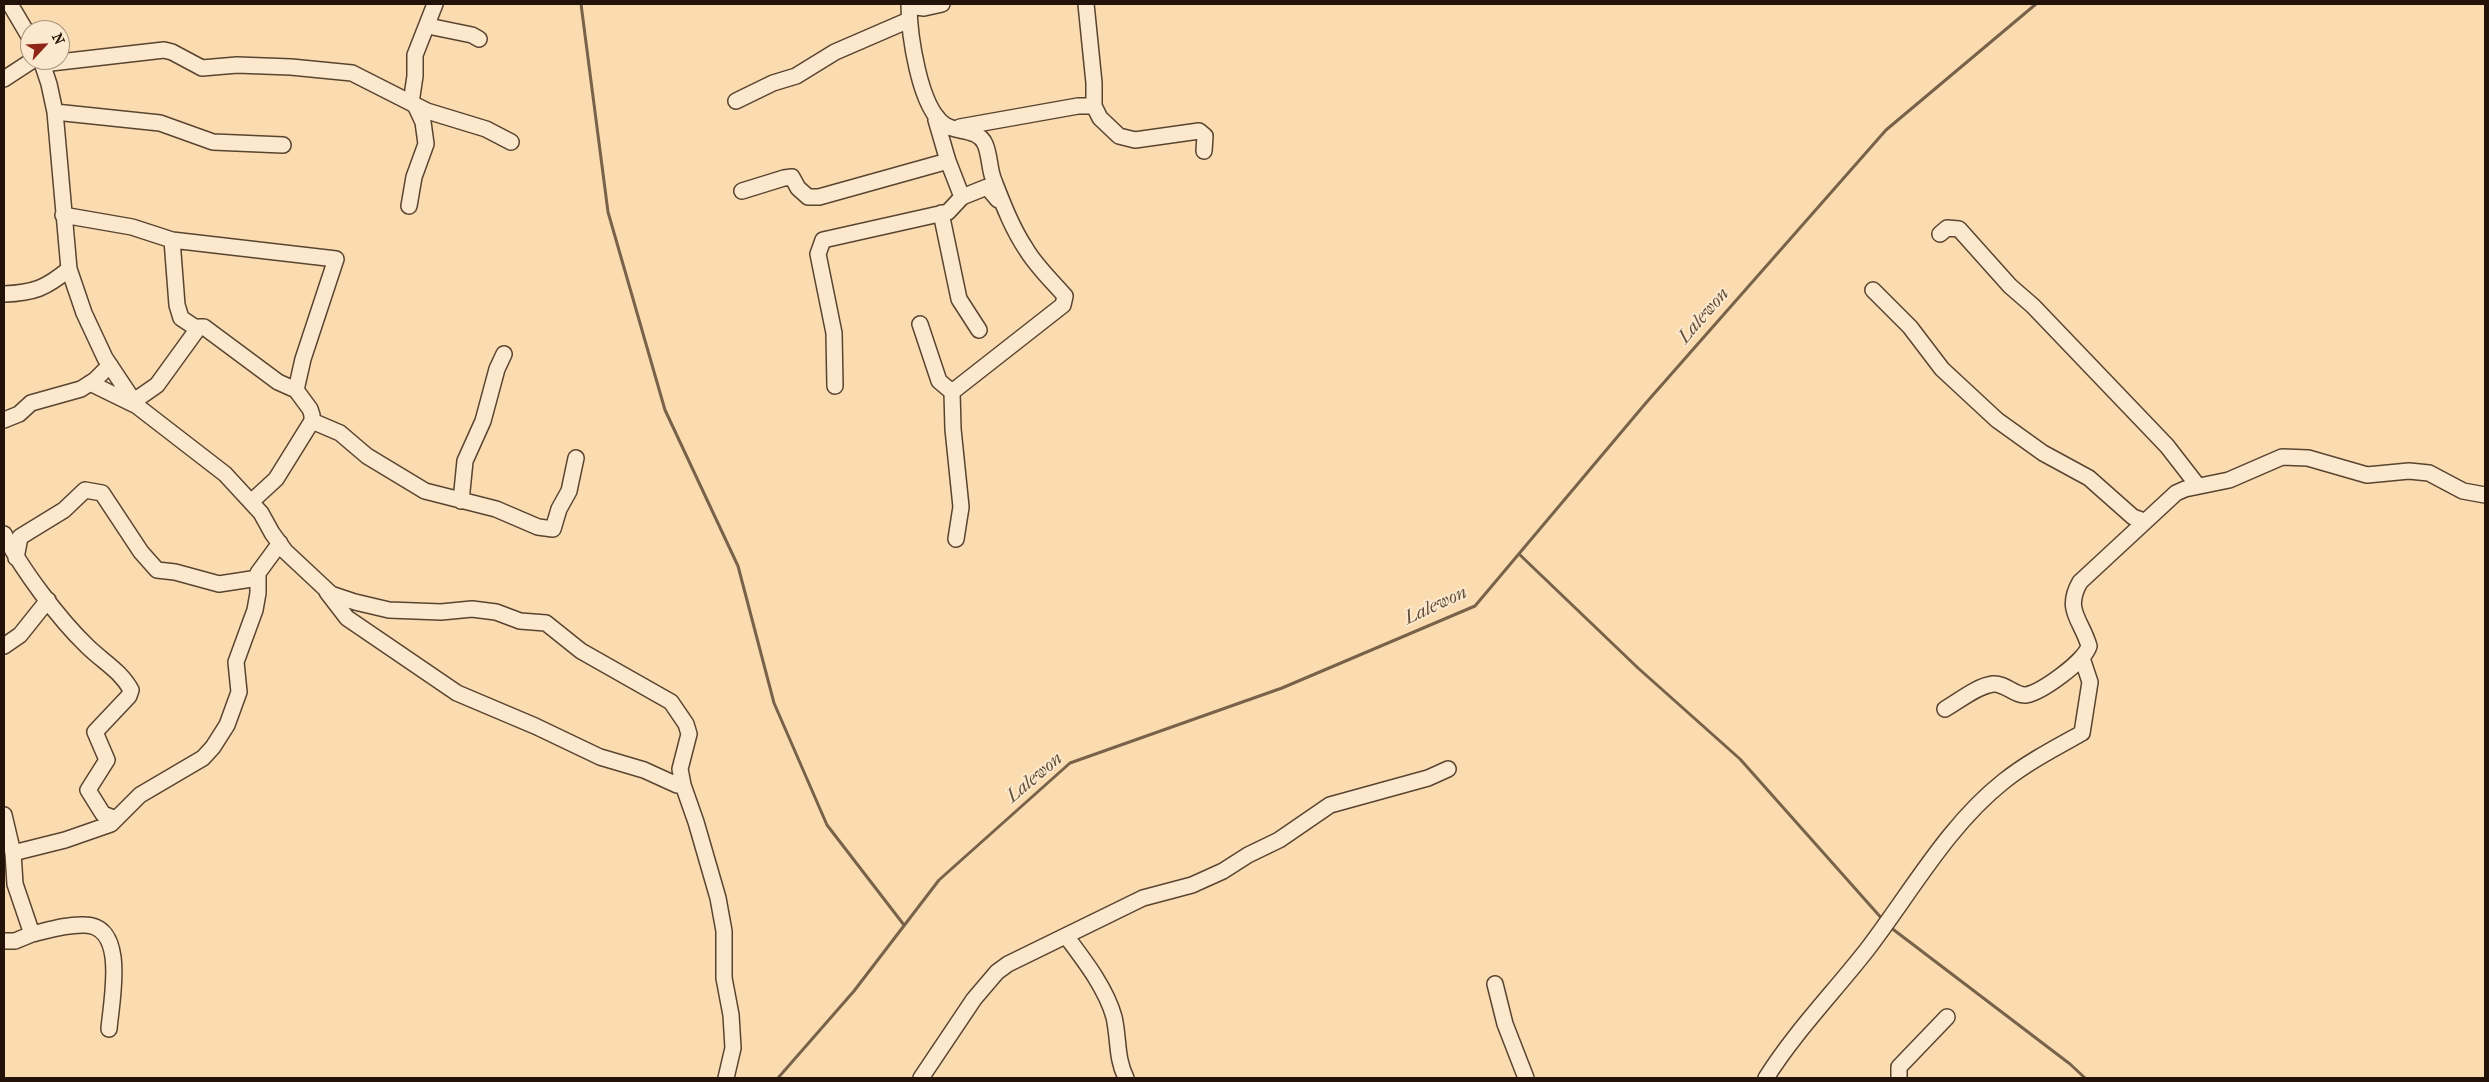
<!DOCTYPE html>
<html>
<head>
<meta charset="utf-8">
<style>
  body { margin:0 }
  #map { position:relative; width:2489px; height:1082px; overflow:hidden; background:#fbdcb0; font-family:"IM FELL French Canon",serif }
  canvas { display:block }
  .frame { position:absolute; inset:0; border:5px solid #231207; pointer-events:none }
  .north { position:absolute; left:20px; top:20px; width:50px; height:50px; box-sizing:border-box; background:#fce8cc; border:1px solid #a5927d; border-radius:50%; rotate:65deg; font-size:14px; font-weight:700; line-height:20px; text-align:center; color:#231207 }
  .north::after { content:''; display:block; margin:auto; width:18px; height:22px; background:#8f2418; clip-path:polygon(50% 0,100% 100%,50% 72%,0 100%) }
</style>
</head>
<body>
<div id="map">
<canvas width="2489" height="1082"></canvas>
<div class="frame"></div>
<div class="north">N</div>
</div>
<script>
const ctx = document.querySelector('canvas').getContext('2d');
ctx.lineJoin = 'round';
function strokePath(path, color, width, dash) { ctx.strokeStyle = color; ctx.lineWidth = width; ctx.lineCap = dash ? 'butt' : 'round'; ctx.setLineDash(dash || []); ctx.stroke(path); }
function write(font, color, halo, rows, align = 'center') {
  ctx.font = font + ' "IM FELL French Canon",serif'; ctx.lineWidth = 4; ctx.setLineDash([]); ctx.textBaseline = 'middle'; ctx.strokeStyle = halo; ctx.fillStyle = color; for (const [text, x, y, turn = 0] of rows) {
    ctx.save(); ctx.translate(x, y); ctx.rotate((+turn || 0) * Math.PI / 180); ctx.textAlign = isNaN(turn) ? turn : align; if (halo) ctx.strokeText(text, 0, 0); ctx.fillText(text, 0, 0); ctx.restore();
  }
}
strokePath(new Path2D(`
  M 581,4 L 608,212 L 665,410 L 738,566 L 774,703 L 827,825 L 904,925
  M 1519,554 L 1638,668 L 1740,759 L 1884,921
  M 1890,927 L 2070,1064 L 2085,1078
  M 778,1078 L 854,991 L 939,880 L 1070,763 L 1282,688 L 1475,606 L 1645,404 L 1886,130 L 2036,4`), '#79624a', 3);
const minor = new Path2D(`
  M 10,4 L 30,38
  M 909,4 C 909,33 919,108 945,125 C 957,133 978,128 985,144 C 990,155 989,169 994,181 C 1003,204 1012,228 1026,249 C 1036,266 1052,281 1065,296 L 1063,305 L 952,392 L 939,381 L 920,324
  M 1086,4 L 1094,83 L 1094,106 L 1100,118 L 1119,136 L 1135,140 L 1199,131 L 1205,136 L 1204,151
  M 909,6 L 924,8 L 942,4
  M 428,26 L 472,35 L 479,39
  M 41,60 L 49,84 L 55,112 L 69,269 L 84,313 L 105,358 L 137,406 L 225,474 L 261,513 L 272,533 L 285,551 L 331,594 L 355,602 L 389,610 L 441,612 L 472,609 L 496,612 L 520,621 L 546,623 L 581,651 L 671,702 L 686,724 L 689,734 L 680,769 L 683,785 L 696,822 L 718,898 L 724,931 L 724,978 L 731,1015 L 733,1048 L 726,1078
  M 42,64 L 164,50 L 172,52 L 202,68 L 237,65 L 291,67 L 352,73 L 427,111 L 486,129 L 511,142
  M 4,79 L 33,60
  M 736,101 L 773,83 L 796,76 L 835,52 L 909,20
  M 411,103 L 415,76 L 415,55 L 435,4
  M 55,112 L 160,123 L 213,142 L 283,145
  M 960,127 L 1078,106 L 1094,106
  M 948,161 L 962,197
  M 742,191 L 784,178 L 792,177 L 798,188 L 808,197 L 819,197 L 948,161 L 936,120 L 937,117
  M 409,206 L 414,177 L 426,144 L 423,122 L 415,105
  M 941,213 L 959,299 L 979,330
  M 63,215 L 132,227 L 172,240 L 336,259 L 303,359 L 296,390
  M 1940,234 L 1947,228 L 1959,229 L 2010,286 L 2033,306 L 2167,446 L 2198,486
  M 172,240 L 177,305 L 181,318 L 196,328
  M 1873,290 L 1910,327 L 1942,369 L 1997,420 L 2043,453 L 2089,478 L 2133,517 L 2144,521
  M 4,294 C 34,293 46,288 69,269
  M 90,383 L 135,405
  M 835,386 L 834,333 L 818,254 L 823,240 L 948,212 L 962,197 L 987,187 L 998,200
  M 952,392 L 953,429 L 961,507 L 956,539
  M 134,401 L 157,385 L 199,327 L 204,327 L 278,382 L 296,390 L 310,409 L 312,415 L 312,421 L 276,479 L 251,502
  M 4,420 L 19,414 L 31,403 L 81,389 L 95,380 L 110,365
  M 312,421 L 340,433 L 367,456 L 425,491 L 496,509 L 538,527 L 553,529 L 559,509 L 569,491 L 576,458
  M 461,501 L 465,461 L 483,421 L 497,369 L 504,354
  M 4,534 C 20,568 60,620 87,646 C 102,661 121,671 131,690 L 129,696 L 95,732 L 107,760 L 88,790 L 103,814 L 116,819
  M 16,558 L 20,537 L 64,510 L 85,490 L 102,493 L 141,552 L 157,570 L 175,572 L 219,584 L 258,578
  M 327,592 L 347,618 L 457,693 L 535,726 L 600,757 L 644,770 L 677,785 L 683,785
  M 4,646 L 20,635 L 48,600
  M 1945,709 C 1959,701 1977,686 1993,684 C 2005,683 2015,696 2026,695 C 2042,692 2085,661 2089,646 C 2081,619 2064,610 2080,582 L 2176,493 L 2185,489 L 2229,480 L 2282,457 L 2308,458 L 2367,475 L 2409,471 L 2429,473 L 2463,491 L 2485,495
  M 4,815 L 13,853
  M 32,934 C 49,930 67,924 85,925 C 128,926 111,1002 109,1029
  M 1066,936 C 1084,960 1106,988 1114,1017 C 1119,1039 1116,1058 1126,1078
  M 4,941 L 15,941 L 32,934 L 15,884 L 13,853 L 65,840 L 111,824 L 140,795 L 203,758 L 213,747 L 227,725 L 239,692 L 236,662 L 255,610 L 258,593 L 258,573 L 280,543
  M 1495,984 L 1505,1024 L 1526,1078
  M 921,1078 L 974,999 L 997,972 L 1008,964 L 1143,898 L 1192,885 L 1223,871 L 1248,855 L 1279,840 L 1330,805 L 1428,778 L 1448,769
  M 1766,1078 C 1795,1032 1833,993 1866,951 C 1910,894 1947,826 2004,781 C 2028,762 2055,748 2082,733 L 2090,682 L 2082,658
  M 1899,1078 L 1899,1067 L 1947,1017`);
strokePath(minor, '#594431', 18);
strokePath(minor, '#fce8cc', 15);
write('italic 19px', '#634e39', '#fce8cc', [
  ["Lalewon",1704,316,-49],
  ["Lalewon",1436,606,-25],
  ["Lalewon",1035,778,-40]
]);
</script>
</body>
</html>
